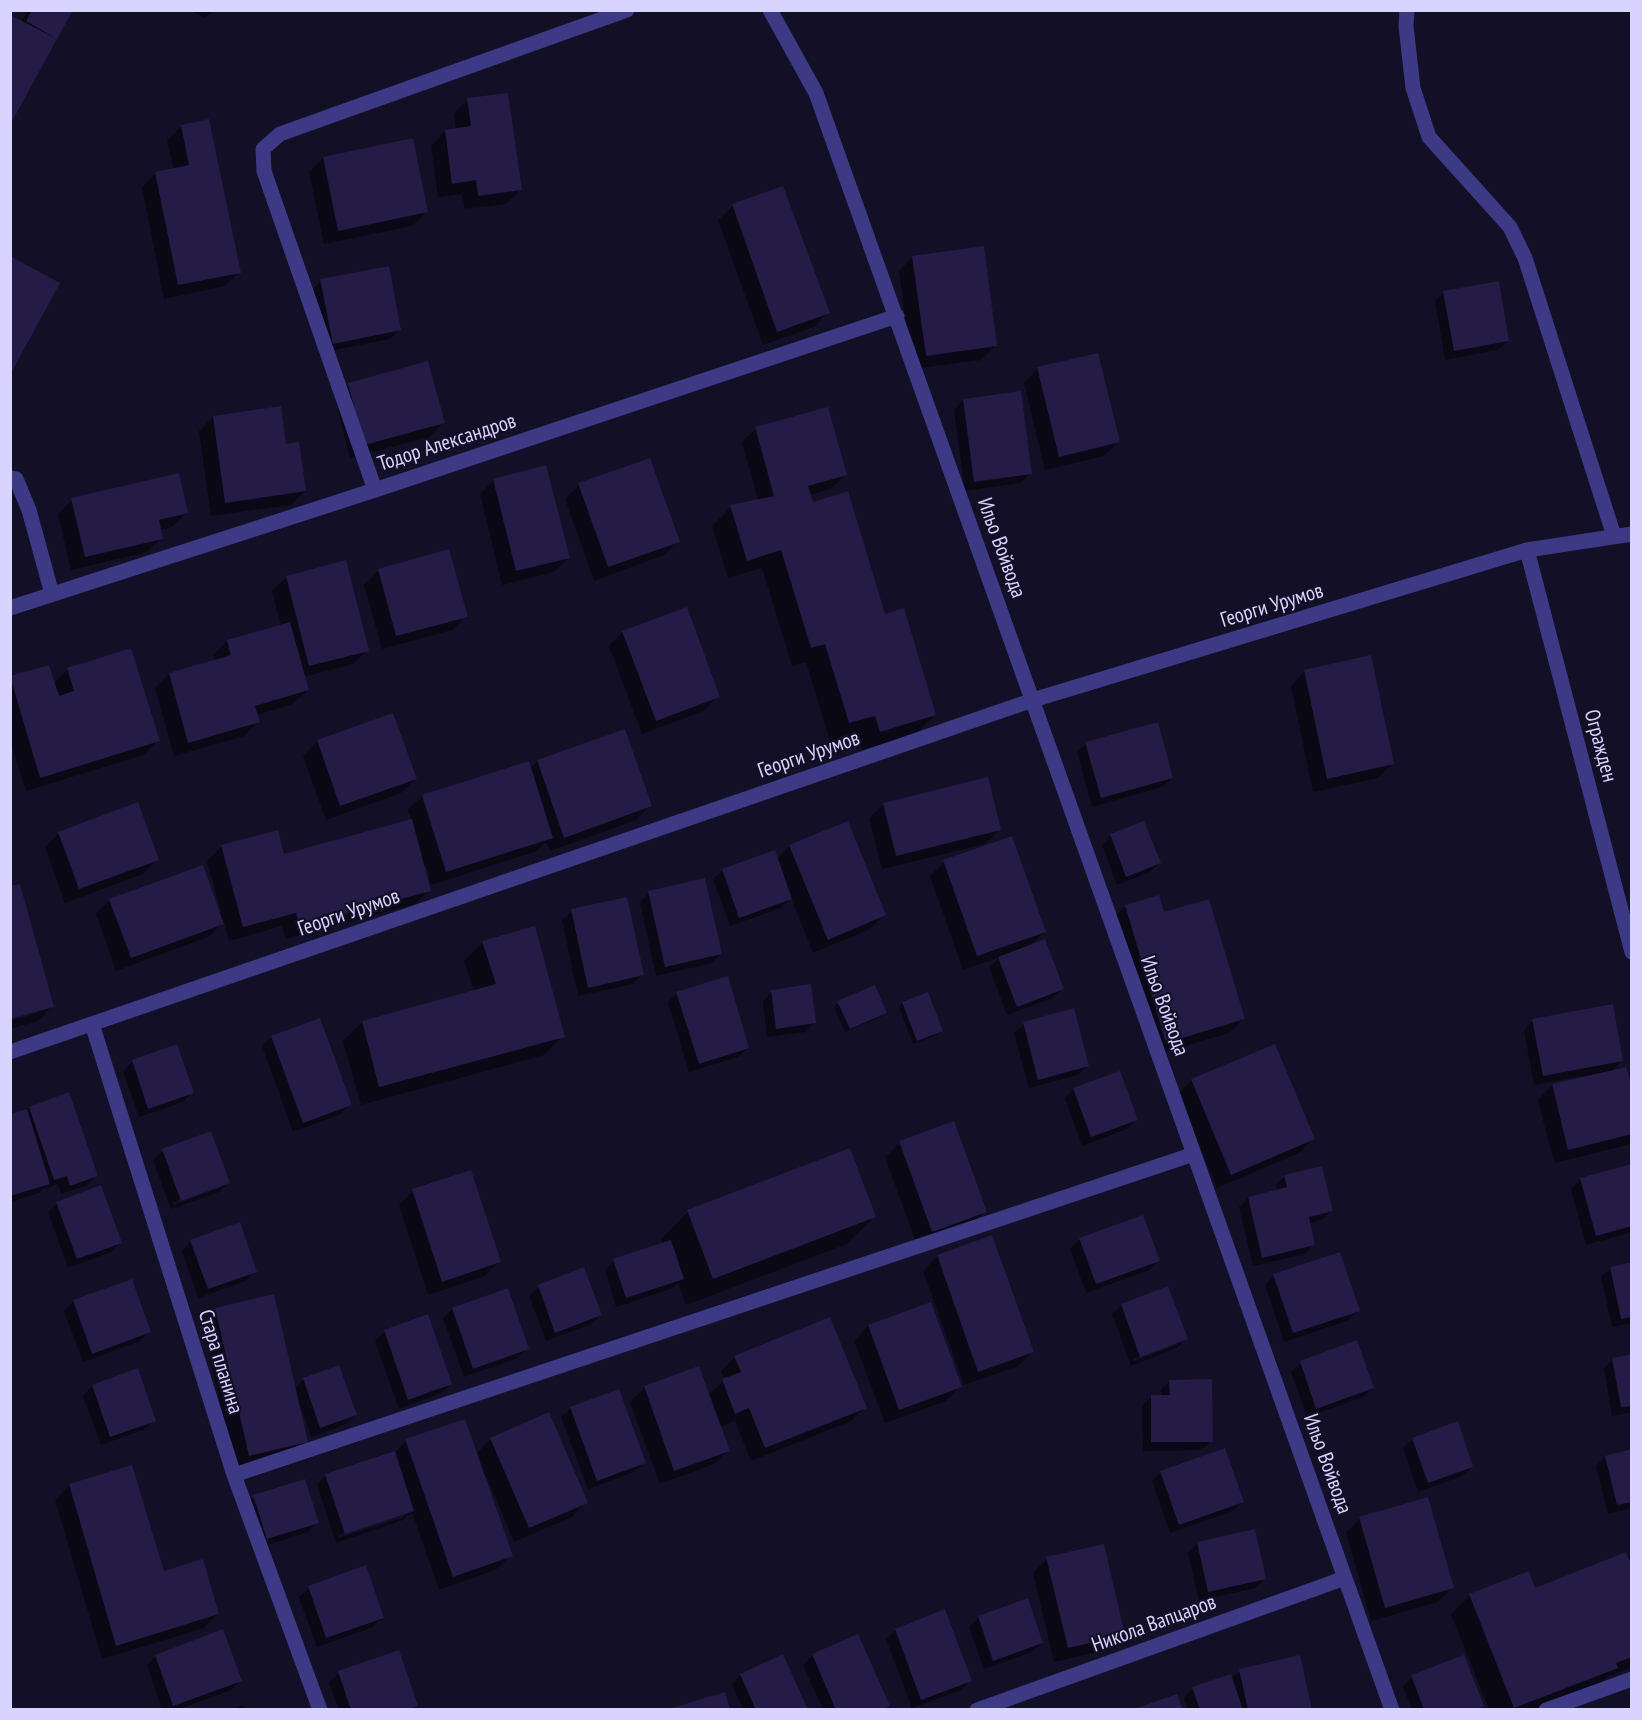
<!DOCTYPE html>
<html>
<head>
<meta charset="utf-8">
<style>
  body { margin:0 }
  #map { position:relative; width:1642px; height:1720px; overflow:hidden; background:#130f26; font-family:"PT Sans Narrow",sans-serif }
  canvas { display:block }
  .frame { position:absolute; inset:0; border:12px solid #d9d4ff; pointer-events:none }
</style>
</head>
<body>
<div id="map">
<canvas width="1642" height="1720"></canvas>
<div class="frame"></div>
</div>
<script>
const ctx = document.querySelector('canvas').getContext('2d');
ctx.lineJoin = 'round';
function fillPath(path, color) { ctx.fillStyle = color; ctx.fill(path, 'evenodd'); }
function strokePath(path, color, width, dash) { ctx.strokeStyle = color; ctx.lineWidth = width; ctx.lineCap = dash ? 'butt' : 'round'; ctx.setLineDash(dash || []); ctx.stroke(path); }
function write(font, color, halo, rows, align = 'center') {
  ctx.font = font + ' "PT Sans Narrow",sans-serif'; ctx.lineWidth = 4.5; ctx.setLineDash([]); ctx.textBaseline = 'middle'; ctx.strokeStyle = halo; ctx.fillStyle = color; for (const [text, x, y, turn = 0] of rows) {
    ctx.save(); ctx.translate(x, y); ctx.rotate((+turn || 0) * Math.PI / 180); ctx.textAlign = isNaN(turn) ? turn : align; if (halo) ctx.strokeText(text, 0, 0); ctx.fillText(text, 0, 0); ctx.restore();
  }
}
fillPath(new Path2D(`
  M 28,10 L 71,10 L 54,40 L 21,22 Z
  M 189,10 L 213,10 L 205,18 Z
  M 468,99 L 520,190 L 506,204 L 465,209 L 462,194 L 438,197 L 431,146 L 445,131 L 456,130 L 454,114 Z
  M 182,126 L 239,272 L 225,286 L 164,299 L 142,187 L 156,173 L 174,170 L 167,140 Z
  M 323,158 L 426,212 L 412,226 L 324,244 L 309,172 Z
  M 733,206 L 828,312 L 814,327 L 763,345 L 718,220 Z
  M 913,257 L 996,345 L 981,360 L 912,369 L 899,271 Z
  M 321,281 L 399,330 L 390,339 L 324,352 L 312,290 Z
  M 1444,292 L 1508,341 L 1498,350 L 1445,360 L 1435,301 Z
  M 1038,368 L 1118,442 L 1104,456 L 1045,470 L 1024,383 Z
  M 349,384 L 443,423 L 429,437 L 350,458 L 335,399 Z
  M 963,400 L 1030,474 L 1021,483 L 965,491 L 954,410 Z
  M 213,417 L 284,446 L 305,491 L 291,505 L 211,516 L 199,431 Z
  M 756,428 L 845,475 L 831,489 L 809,495 L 812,504 L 884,616 L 935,715 L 916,734 L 862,750 L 856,733 L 830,741 L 806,662 L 792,666 L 762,568 L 728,578 L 712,526 L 731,507 L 758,500 L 742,442 Z
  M 494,480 L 568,558 L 554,572 L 502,585 L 480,494 Z
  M 579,485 L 678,541 L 664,555 L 594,581 L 565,499 Z
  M 72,500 L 186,513 L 172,527 L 159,530 L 161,538 L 147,552 L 71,570 L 58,514 Z
  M 448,551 L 466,616 L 452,630 L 382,649 L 364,585 L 378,571 Z
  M 287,577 L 367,650 L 353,664 L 304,677 L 308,690 L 293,704 L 256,715 L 258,722 L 244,736 L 174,756 L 155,688 L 169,674 L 215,661 L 213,655 L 228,641 L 281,626 L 272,591 ZM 228,648 L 231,648 L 231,662 Z
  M 623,632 L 718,696 L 704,711 L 642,734 L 609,646 Z
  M 48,666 L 54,683 L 68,669 L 158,740 L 144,755 L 26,791 L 10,741 L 10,678 Z
  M 1305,671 L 1393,763 L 1378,778 L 1313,792 L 1291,686 Z
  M 318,741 L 415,779 L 401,793 L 326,820 L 303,756 Z
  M 1086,743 L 1172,778 L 1162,787 L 1092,807 L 1077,752 Z
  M 537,761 L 650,806 L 636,820 L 550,851 L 546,842 L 537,851 L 431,885 L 426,866 L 423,867 L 429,890 L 415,904 L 286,939 L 282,926 L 229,941 L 224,922 L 208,937 L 116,971 L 96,914 L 110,900 L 221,912 L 207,861 L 221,847 L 276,831 L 283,856 L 412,821 L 408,810 L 422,796 L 530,769 Z
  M 884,804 L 999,830 L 985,844 L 882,869 L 869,818 Z
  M 59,833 L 157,859 L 143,874 L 65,903 L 45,847 Z
  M 1111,835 L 1159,863 L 1150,872 L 1117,885 L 1102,845 Z
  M 790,846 L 884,915 L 870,929 L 813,953 L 791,898 L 781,908 L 730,926 L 713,879 L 723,870 L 777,859 Z
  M 944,862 L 1044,932 L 1030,946 L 1062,989 L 1053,998 L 1007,1015 L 989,967 L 1000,957 L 963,970 L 930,876 Z
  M 649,893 L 721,954 L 711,963 L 656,976 L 640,902 Z
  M 1126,906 L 1163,914 L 1243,1019 L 1229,1033 L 1152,1056 L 1111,920 Z
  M 572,911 L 642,975 L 633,984 L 578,996 L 562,920 Z
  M 483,942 L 563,1036 L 544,1055 L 361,1105 L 343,1041 L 362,1022 L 474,991 L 464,961 Z
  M 772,991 L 814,1023 L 805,1032 L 767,1037 L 763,1001 Z
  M 677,993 L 748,1048 L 738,1057 L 689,1072 L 668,1002 Z
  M 838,1003 L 885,1012 L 881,1017 L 845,1032 L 834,1007 Z
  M 903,1003 L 941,1031 L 937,1035 L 913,1044 L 899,1007 Z
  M 52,1007 L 38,1021 L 10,1029 L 10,1021 L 37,1013 L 37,1010 Z
  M 1533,1021 L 1622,1061 L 1611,1072 L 1632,1093 L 1632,1140 L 1627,1145 L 1554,1163 L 1538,1100 L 1552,1085 L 1581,1079 L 1581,1076 L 1534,1085 L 1524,1030 Z
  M 1024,1024 L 1087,1066 L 1078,1075 L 1029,1088 L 1014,1033 Z
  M 272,1037 L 350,1105 L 341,1114 L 293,1132 L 262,1046 Z
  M 176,1046 L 192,1092 L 183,1102 L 139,1117 L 123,1071 L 132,1062 Z
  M 1192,1080 L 1313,1139 L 1299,1153 L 1217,1188 L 1178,1094 Z
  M 1074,1089 L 1136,1120 L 1127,1129 L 1082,1146 L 1065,1098 Z
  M 30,1108 L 97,1175 L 87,1185 L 61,1194 L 58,1184 L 43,1189 L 39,1193 L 10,1202 L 10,1116 Z
  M 211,1133 L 229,1182 L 219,1192 L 171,1209 L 153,1160 L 163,1151 ZM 219,1185 L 219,1188 L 174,1205 L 173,1202 Z
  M 900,1143 L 985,1211 L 971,1225 L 917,1245 L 885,1157 Z
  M 1630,1166 L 1632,1232 L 1586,1245 L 1571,1189 L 1580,1180 Z
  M 1285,1176 L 1331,1211 L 1322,1220 L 1309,1223 L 1313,1245 L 1304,1254 L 1253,1266 L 1239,1207 L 1248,1198 L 1277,1191 L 1276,1185 Z
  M 413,1191 L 499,1262 L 485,1276 L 428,1295 L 399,1205 Z
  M 57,1203 L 120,1242 L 111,1252 L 68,1268 L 48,1212 Z
  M 688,1212 L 874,1217 L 847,1244 L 686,1305 L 678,1283 L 673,1288 L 616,1307 L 605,1270 L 614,1261 L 663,1244 L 661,1239 Z
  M 991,1237 L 1032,1352 L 1018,1366 L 964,1385 L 923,1271 L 937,1257 Z
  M 1080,1239 L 1158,1261 L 1149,1270 L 1086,1293 L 1070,1249 Z
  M 191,1241 L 255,1271 L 246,1281 L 198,1298 L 182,1251 Z
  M 1632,1264 L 1632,1323 L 1612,1327 L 1601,1277 L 1611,1268 Z
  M 583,1269 L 600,1315 L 591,1324 L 546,1341 L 529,1296 L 539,1287 Z
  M 1274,1276 L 1358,1311 L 1349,1320 L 1284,1342 L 1265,1285 Z
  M 74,1301 L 150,1331 L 140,1341 L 83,1362 L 64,1311 Z
  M 930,1304 L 960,1386 L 946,1401 L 885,1423 L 854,1341 L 868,1326 Z
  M 1122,1305 L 1186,1339 L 1177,1348 L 1131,1366 L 1112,1314 ZM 1177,1342 L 1177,1345 L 1134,1361 L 1133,1359 Z
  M 452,1309 L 527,1348 L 518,1358 L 464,1377 L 443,1318 Z
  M 216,1310 L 294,1389 L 303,1380 L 338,1367 L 356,1415 L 346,1424 L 311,1437 L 301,1407 L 299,1408 L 306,1441 L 292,1456 L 235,1469 L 202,1324 Z
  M 385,1331 L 451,1384 L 441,1393 L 399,1409 L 375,1341 Z
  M 1356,1342 L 1372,1388 L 1363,1397 L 1307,1417 L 1291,1372 L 1301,1363 Z
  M 1632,1356 L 1632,1412 L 1612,1416 L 1604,1368 L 1613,1359 Z
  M 735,1357 L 865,1407 L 851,1421 L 751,1461 L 735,1421 L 720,1427 L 728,1450 L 714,1464 L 660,1484 L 630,1402 L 645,1387 L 708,1395 L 725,1380 L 721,1371 Z
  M 137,1370 L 154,1420 L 145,1429 L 101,1445 L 83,1396 L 92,1386 Z
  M 1170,1381 L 1211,1441 L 1202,1450 L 1143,1451 L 1142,1406 L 1152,1397 L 1161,1396 L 1161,1390 Z
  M 571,1408 L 644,1463 L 634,1472 L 588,1489 L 561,1417 Z
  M 491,1439 L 586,1502 L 572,1517 L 514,1542 L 486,1476 L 484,1477 L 511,1555 L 497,1569 L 439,1590 L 412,1512 L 403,1520 L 336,1543 L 317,1484 L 326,1475 L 395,1452 L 406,1441 L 476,1454 ZM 404,1513 L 404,1517 L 339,1538 L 338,1535 Z
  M 1413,1439 L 1472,1467 L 1462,1476 L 1418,1492 L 1403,1448 Z
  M 1632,1450 L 1632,1508 L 1608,1514 L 1596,1466 L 1605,1457 Z
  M 1161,1472 L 1242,1502 L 1233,1511 L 1170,1533 L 1152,1481 Z
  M 70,1485 L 163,1573 L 218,1614 L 204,1628 L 102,1659 L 55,1500 Z
  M 254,1497 L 317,1522 L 308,1532 L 258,1548 L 244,1506 Z
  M 1360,1518 L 1453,1587 L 1438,1602 L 1371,1621 L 1346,1533 Z
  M 1198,1543 L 1265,1579 L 1255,1588 L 1199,1601 L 1188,1553 Z
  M 1047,1559 L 1124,1634 L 1109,1649 L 1054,1662 L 1033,1573 Z
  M 1632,1571 L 1632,1667 L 1607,1677 L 1598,1686 L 1538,1710 L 1489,1710 L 1451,1614 L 1470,1595 L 1534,1589 Z
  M 309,1588 L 383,1617 L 373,1627 L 317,1647 L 299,1597 Z
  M 979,1617 L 1042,1643 L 1032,1652 L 984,1669 L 969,1627 Z
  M 896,1630 L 970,1681 L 961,1690 L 912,1708 L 886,1639 Z
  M 813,1655 L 888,1706 L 884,1710 L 823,1710 L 803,1665 Z
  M 156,1656 L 241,1680 L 231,1690 L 177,1710 L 162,1710 L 147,1665 Z
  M 1240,1671 L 1311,1710 L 1188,1710 L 1184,1698 L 1193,1689 L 1231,1679 Z
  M 339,1673 L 416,1705 L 412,1710 L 339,1710 L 329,1682 Z
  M 741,1675 L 807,1710 L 743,1710 L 732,1684 Z
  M 1412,1677 L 1482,1706 L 1478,1710 L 1412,1710 L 1403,1686 Z
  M 242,1705 L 245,1710 L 234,1710 Z`), '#0007');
fillPath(new Path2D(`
  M 32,10 L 73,10 L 57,39 L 26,21 Z
  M 10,15 L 57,39 L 10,125 Z
  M 508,93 L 522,190 L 478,196 L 476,180 L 452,184 L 445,130 L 471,126 L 467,98 Z
  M 209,119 L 241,273 L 178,285 L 155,172 L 189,165 L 181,125 Z
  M 413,138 L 428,212 L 338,231 L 323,157 Z
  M 783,186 L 830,313 L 777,332 L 732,204 Z
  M 984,246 L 997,346 L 926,356 L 912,256 Z
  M 10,256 L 60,283 L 10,375 Z
  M 389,266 L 401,330 L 333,344 L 320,279 Z
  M 1499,281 L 1509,341 L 1454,351 L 1443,291 Z
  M 1098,353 L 1120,442 L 1059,457 L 1037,367 Z
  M 428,361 L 445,423 L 364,445 L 348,383 Z
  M 1021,391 L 1032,474 L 974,482 L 963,399 Z
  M 281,406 L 286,444 L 299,442 L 306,491 L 225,503 L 213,416 Z
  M 828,407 L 847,475 L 808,486 L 813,502 L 848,491 L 885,614 L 904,608 L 936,715 L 880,732 L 875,716 L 849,723 L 825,644 L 811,648 L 781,550 L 747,561 L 730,505 L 774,496 L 755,427 Z
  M 650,458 L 680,542 L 608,567 L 578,483 Z
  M 546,465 L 570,558 L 516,571 L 493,479 Z
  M 179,473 L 188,513 L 159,520 L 163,539 L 85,557 L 71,498 Z
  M 449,549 L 468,617 L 396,636 L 378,569 Z
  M 346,560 L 369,651 L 309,666 L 286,576 Z
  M 687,607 L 720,697 L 656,721 L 622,631 Z
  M 290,622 L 309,690 L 255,706 L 260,722 L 188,743 L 169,673 L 231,655 L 227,640 Z
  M 131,648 L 160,741 L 40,778 L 10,676 L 49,665 L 59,696 L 74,691 L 67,668 Z
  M 1371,655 L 1394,764 L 1327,779 L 1304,670 Z
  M 393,713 L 417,779 L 340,806 L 317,740 Z
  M 1158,722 L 1173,778 L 1101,798 L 1085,742 Z
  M 625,729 L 652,806 L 564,838 L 537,760 Z
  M 529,761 L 553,838 L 446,872 L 422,795 Z
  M 988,777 L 1001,830 L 896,856 L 883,803 Z
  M 138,802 L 159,860 L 79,889 L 58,832 Z
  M 412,819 L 431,891 L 300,926 L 296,913 L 243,927 L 221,845 L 278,830 L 284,854 Z
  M 848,821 L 886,915 L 828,940 L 789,845 Z
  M 1144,821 L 1161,863 L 1126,877 L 1110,834 Z
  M 1012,836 L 1046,932 L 977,956 L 943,860 Z
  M 775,850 L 792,899 L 739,918 L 722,869 Z
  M 203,865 L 224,924 L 131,958 L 109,899 Z
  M 705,878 L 722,954 L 665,967 L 648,891 Z
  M 20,884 L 54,1007 L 10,1019 L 10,886 Z
  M 1159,895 L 1164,912 L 1209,899 L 1245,1019 L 1166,1043 L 1125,905 Z
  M 627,897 L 644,975 L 588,988 L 571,909 Z
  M 535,926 L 565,1037 L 379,1087 L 362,1021 L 496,984 L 482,941 Z
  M 1045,939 L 1064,989 L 1017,1007 L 998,957 Z
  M 728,976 L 749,1048 L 699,1064 L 676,992 Z
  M 811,984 L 816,1023 L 776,1029 L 771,990 Z
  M 875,985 L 887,1013 L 850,1029 L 837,1001 Z
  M 928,992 L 943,1031 L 917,1041 L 902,1002 Z
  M 1613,1004 L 1623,1061 L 1543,1076 L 1532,1019 Z
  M 1074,1008 L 1089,1066 L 1038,1080 L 1023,1022 Z
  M 320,1018 L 352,1105 L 303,1123 L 271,1036 Z
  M 177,1044 L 194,1093 L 148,1109 L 132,1060 Z
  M 1275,1044 L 1315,1139 L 1231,1175 L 1191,1079 Z
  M 1626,1067 L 1632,1086 L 1632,1134 L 1568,1150 L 1552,1084 Z
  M 1120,1071 L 1138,1120 L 1091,1137 L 1073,1088 Z
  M 69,1092 L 98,1176 L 70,1186 L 67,1176 L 54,1180 L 29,1107 Z
  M 27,1109 L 50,1184 L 10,1196 L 10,1114 Z
  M 954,1121 L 987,1212 L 932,1232 L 899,1141 Z
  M 211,1131 L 230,1183 L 181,1201 L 162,1149 Z
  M 850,1148 L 876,1217 L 713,1279 L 687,1210 Z
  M 1632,1164 L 1632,1226 L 1596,1236 L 1580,1178 Z
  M 1322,1166 L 1333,1211 L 1309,1217 L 1315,1245 L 1262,1258 L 1248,1197 L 1287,1187 L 1284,1175 Z
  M 471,1170 L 501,1262 L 442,1282 L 412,1189 Z
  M 101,1185 L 122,1243 L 77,1259 L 56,1202 Z
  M 1143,1215 L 1160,1261 L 1096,1284 L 1079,1238 Z
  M 240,1222 L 257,1272 L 208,1289 L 190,1240 Z
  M 992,1235 L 1034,1352 L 978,1372 L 937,1255 Z
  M 671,1240 L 684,1279 L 626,1298 L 613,1259 Z
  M 1340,1252 L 1360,1311 L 1293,1333 L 1273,1274 Z
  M 1632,1262 L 1632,1317 L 1621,1319 L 1610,1267 Z
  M 584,1267 L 602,1315 L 555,1333 L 538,1285 Z
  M 132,1279 L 151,1332 L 92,1354 L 73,1300 Z
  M 1168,1286 L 1188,1339 L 1140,1357 L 1121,1304 Z
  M 508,1288 L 529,1349 L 473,1369 L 452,1308 Z
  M 274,1294 L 308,1442 L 249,1456 L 215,1308 Z
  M 931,1302 L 962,1387 L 899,1410 L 868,1325 Z
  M 428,1314 L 452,1384 L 408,1400 L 384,1330 Z
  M 830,1317 L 867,1408 L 765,1448 L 749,1408 L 735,1414 L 722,1379 L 741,1372 L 734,1356 Z
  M 1357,1340 L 1374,1388 L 1316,1409 L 1300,1361 Z
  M 1632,1354 L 1632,1406 L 1621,1407 L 1612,1358 Z
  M 339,1365 L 357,1415 L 320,1428 L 303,1378 Z
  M 699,1366 L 730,1451 L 674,1471 L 644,1386 Z
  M 138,1368 L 156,1421 L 110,1437 L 92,1385 Z
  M 1212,1379 L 1213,1442 L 1151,1442 L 1151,1395 L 1170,1395 L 1169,1380 Z
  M 619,1389 L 646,1463 L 597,1481 L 570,1407 Z
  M 549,1412 L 588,1503 L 529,1528 L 490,1438 Z
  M 465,1419 L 513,1556 L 453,1577 L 405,1439 Z
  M 1458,1421 L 1473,1467 L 1428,1483 L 1412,1438 Z
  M 1225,1448 L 1244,1502 L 1179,1525 L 1160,1471 Z
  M 1632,1449 L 1632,1502 L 1617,1505 L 1605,1456 Z
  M 395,1451 L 414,1511 L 345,1534 L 325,1474 Z
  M 132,1465 L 164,1571 L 203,1559 L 219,1614 L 116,1646 L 69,1484 Z
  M 305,1479 L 319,1523 L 267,1539 L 253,1495 Z
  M 1428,1497 L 1454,1588 L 1385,1608 L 1359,1517 Z
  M 1255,1529 L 1266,1579 L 1208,1592 L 1197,1542 Z
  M 1104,1544 L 1125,1635 L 1068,1648 L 1046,1557 Z
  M 1626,1552 L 1632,1567 L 1632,1657 L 1616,1663 L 1618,1668 L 1514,1708 L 1469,1594 L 1529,1571 L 1535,1588 Z
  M 366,1565 L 384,1618 L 326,1638 L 308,1586 Z
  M 1028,1598 L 1043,1643 L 993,1661 L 978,1616 Z
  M 945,1609 L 972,1681 L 921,1700 L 895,1629 Z
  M 223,1629 L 242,1681 L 173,1706 L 155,1655 Z
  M 858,1634 L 890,1706 L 882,1710 L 836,1710 L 812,1654 Z
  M 399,1650 L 418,1706 L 406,1710 L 351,1710 L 338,1671 Z
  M 783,1654 L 808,1710 L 756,1710 L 740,1674 Z
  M 1300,1655 L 1312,1710 L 1248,1710 L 1239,1669 Z
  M 1464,1655 L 1484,1706 L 1475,1710 L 1424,1710 L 1411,1675 Z
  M 1231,1674 L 1243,1710 L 1200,1710 L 1192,1687 Z
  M 725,1692 L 730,1710 L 669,1710 L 669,1709 Z
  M 1177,1694 L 1183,1710 L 1134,1710 L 1134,1709 Z`), '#241b47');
strokePath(new Path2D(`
  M 770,10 L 816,93 L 1392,1710
  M 1407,10 L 1406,26 L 1413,88 L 1429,137 L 1510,227 L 1525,258 L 1614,536
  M 10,478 L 16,479 L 29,510 L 52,594
  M 375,490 L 264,171 L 263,149 L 280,134 L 627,10
  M 1527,550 L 1632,952
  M 10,608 L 375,490 L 897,316
  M 92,1024 L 234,1475 L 320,1710
  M 10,1052 L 1033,700 L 1527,550 L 1632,534
  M 234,1475 L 1194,1154
  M 977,1710 L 1345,1578
  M 1546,1710 L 1632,1679`), '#3d3a85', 15);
write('21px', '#d9d4ff', '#130f26', [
  ["Тодор Александров",447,443,-18],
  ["Ильо Войвода",1001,548,70],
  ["Георги Урумов",1272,606,-17],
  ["Огражден",1600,746,75],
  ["Георги Урумов",809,755,-19],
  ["Георги Урумов",349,913,-19],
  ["Ильо Войвода",1164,1006,70],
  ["Стара планина",220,1362,73],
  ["Ильо Войвода",1327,1464,70],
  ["Никола Вапцаров",1154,1624,-20]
]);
</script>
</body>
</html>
